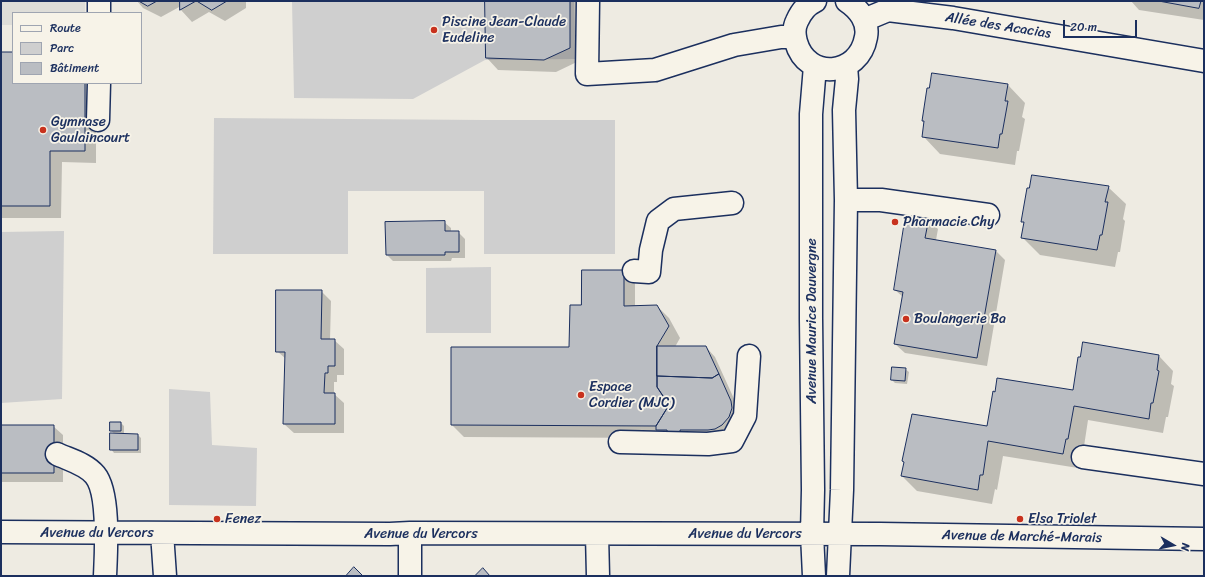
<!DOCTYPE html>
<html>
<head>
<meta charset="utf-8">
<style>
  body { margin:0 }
  #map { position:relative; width:1205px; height:577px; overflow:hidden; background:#eeebe2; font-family:Sriracha,sans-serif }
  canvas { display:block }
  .frame { position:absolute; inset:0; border:2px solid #1b2f5e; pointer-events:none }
  .legend { position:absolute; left:12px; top:12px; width:130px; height:72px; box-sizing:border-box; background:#f7f3e8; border:1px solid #9fa5b1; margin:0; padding:5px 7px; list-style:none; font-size:12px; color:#1b2f5e }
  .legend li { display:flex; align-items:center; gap:8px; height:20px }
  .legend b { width:20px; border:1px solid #9fa5b1 }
  .north { position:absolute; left:1153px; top:525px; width:40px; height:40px; -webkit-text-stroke:3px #f7f3e8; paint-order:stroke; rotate:99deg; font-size:11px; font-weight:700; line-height:16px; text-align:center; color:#1b2f5e }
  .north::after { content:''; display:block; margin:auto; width:14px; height:18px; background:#1b2f5e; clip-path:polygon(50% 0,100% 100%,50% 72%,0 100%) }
  .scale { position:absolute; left:1063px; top:20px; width:74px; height:18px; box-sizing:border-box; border:2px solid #1b2f5e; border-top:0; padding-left:5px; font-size:12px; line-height:14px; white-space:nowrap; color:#1b2f5e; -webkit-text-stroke:3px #f7f3e8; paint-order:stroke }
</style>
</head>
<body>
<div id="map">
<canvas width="1205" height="577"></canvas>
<div class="frame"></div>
<ul class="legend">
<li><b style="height:5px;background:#f7f3e8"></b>Route</li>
<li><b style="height:11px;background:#cfcfcf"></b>Parc</li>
<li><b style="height:11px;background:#babdc2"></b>Bâtiment</li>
</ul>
<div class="north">N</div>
<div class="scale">20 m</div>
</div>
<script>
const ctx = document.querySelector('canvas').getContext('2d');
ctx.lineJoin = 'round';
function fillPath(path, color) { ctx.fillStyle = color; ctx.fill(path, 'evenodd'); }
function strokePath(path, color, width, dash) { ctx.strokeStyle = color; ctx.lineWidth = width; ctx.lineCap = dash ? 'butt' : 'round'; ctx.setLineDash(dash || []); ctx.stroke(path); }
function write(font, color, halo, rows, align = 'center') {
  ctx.font = font + ' Sriracha,sans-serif'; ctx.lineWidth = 3.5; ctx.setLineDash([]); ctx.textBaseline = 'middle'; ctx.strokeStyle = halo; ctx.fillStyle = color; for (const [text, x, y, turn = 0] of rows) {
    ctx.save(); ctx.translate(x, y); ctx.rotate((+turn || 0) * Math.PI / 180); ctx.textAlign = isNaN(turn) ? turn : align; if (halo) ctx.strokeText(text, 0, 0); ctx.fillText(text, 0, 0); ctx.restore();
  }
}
fillPath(new Path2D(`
  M 1,1 L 85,1 L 85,13 L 13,13 L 13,25 L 1,25 Z`), '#deddd8');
fillPath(new Path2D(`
  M 292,1 L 574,1 L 576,59 L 485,60 L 413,99 L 294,98 Z
  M 214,118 L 484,120 L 615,120 L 615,254 L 484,254 L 484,191 L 348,191 L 348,254 L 213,254 Z
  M 64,231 L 62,399 L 1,403 L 1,232 Z
  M 491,267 L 491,333 L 426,333 L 426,268 Z
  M 169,389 L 210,392 L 212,445 L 257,448 L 256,506 L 169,505 Z`), '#cfcfcf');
fillPath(new Path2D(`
  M 137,1 L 246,1 L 246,8 L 225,21 L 209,12 L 192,22 L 181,10 L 181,6 L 161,17 L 143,8 Z
  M 486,1 L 581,1 L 581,60 L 556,72 L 498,70 L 487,58 Z
  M 1131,1 L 1204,1 L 1204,20 L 1139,10 Z
  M 1,53 L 13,53 L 13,83 L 96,83 L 96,163 L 62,162 L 61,218 L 1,218 Z
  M 1008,85 L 1025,103 L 1022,117 L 1025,119 L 1019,151 L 1017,151 L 1015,165 L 940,154 L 923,136 L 924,122 L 923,120 Z
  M 1108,187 L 1126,204 L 1123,219 L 1125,221 L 1120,252 L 1118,252 L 1115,267 L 1040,255 L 1022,237 L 1025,224 L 1022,221 L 1030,189 Z
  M 928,219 L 938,229 L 936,240 L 996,251 L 1005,260 L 987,366 L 905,353 L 895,344 L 903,297 L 895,290 Z
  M 444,222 L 451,228 L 451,232 L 458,232 L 465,239 L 465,258 L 452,258 L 451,261 L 393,261 L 387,255 Z
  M 623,271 L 635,283 L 635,307 L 657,306 L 669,318 L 680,338 L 675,347 L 706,347 L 715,357 L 740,412 L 732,434 L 665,438 L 464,437 L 452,425 L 570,348 L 582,306 Z
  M 321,291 L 331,301 L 330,340 L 334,340 L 344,349 L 344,375 L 337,375 L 337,382 L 334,382 L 334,394 L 344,403 L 344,433 L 294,433 L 284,424 L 286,359 L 277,351 Z
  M 1159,356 L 1173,371 L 1171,384 L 1174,386 L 1168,417 L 1166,417 L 1163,433 L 1088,420 L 1083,453 L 1081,454 L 1078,468 L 1003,456 L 997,490 L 995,489 L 992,504 L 917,491 L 902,476 L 988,427 Z
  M 905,369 L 909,372 L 907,384 L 895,383 L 892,380 Z
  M 121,423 L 124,426 L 124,435 L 138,435 L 141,438 L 141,453 L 114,453 L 111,449 L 115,434 L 111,431 Z
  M 1,426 L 53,426 L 63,435 L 63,482 L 1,482 Z`), '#0003');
const building = new Path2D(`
  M 139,1 L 157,1 L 148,6 Z
  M 180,1 L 196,1 L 180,10 Z
  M 197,1 L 227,1 L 212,10 Z
  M 485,1 L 570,1 L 570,48 L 544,60 L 486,58 Z
  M 1159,1 L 1201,1 L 1199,8 Z
  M 1,52 L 13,52 L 13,83 L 85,83 L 85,151 L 50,151 L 50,206 L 1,206 Z
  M 932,73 L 1008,84 L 1005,101 L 1008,101 L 1002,134 L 1000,134 L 998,148 L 922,137 L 924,121 L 922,121 L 927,88 L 929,88 Z
  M 1032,175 L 1109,186 L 1105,202 L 1108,202 L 1102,235 L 1100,235 L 1097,250 L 1021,238 L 1024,222 L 1021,222 L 1027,188 L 1029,188 Z
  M 906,214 L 929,218 L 925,238 L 996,250 L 977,358 L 894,344 L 903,292 L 894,290 Z
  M 445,221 L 445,231 L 459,231 L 459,252 L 445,252 L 445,255 L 386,255 L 385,222 Z
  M 582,270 L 624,270 L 624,306 L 657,305 L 669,326 L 657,346 L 657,387 L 669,405 L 656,426 L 451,425 L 451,347 L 569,347 L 570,305 L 581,305 Z
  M 276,290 L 322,290 L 321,339 L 335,339 L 335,366 L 328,366 L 328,373 L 325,373 L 324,393 L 335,393 L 335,424 L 283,424 L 285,352 L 276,352 Z
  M 1083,342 L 1159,355 L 1157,370 L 1159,371 L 1153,403 L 1151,403 L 1149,419 L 1074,406 L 1068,439 L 1066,439 L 1063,454 L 988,441 L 983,475 L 980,475 L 978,490 L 901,476 L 904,462 L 902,461 L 912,414 L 987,426 L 993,391 L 995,392 L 997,378 L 1073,390 L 1078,357 L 1080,357 Z
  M 657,346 L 706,346 L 719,374 L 712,378 L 657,376 Z
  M 892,367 L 906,368 L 905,381 L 891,380 Z
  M 719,374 L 731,401 L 732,408 L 729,417 L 722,425 L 715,429 L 708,430 L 680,430 L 681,437 L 668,437 L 667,430 L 656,430 L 656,426 L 669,405 L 657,387 L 657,376 L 712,378 Z
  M 110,422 L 121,422 L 121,431 L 110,431 Z
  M 1,425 L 54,425 L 54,473 L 1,473 Z
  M 110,433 L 138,434 L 138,450 L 110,450 Z
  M 354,567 L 363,576 L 346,576 Z
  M 483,568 L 490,576 L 475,576 Z`);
fillPath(building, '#babdc2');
strokePath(building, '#1b2f5e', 1);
const minor = new Path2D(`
  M 99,1 L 99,13
  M 588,1 L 587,74 L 655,70 L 734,45 L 781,37 L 795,37
  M 815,1 C 806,5 801,12 797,21 C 794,27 794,35 796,42 C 807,81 859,77 866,37 C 869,22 859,9 847,1
  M 864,20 L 888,10 L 953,18 L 1204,61
  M 98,120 L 99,83
  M 846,200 L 881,200 L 988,215
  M 634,271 L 649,272 L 651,250 L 658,221 L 674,209 L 732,203
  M 620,442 L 708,444 L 732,441 L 745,416 L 749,356
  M 57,454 C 70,460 86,464 95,475 C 110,493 106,552 105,576
  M 1083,457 L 1204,474
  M 1,532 L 390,534 L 410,533 L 880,534 L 1204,539
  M 162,533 L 165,576
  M 597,534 L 598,576
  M 410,576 L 410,533
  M 814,576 L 812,534 L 813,490 L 811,319 L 811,114 L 815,66
  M 838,576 L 842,490 L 846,200 L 844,110 L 847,79 L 846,66`);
strokePath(minor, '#1b2f5e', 25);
strokePath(minor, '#f7f3e8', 22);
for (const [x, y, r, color] of [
  [434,30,4,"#c8321e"],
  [43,130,4,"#c8321e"],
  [895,222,4,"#c8321e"],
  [906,319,4,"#c8321e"],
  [581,395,4,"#c8321e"],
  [217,519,4,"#c8321e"],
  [1020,519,4,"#c8321e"]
]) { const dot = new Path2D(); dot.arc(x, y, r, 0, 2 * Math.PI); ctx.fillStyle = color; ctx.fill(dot); strokePath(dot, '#f7f3e8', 1.5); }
write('14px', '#1b2f5e', '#f7f3e8', [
  ["Piscine Jean-Claude",442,22],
  ["Eudeline",442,38],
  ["Gymnase",51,122],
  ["Gaulaincourt",51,138],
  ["Pharmacie Chy",903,222],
  ["Boulangerie Ba",914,319],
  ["Espace",589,387],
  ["Cordier (MJC)",589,403],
  ["Fenez",225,519],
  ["Elsa Triolet",1028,519]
], 'left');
write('14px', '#1b2f5e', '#f7f3e8', [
  ["Allée des Acacias",998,26,9],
  ["Avenue Maurice Dauvergne",812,321,-90],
  ["Avenue du Vercors",97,533],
  ["Avenue du Vercors",421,534],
  ["Avenue du Vercors",745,534],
  ["Avenue de Marché-Marais",1022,537,1]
]);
</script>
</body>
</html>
